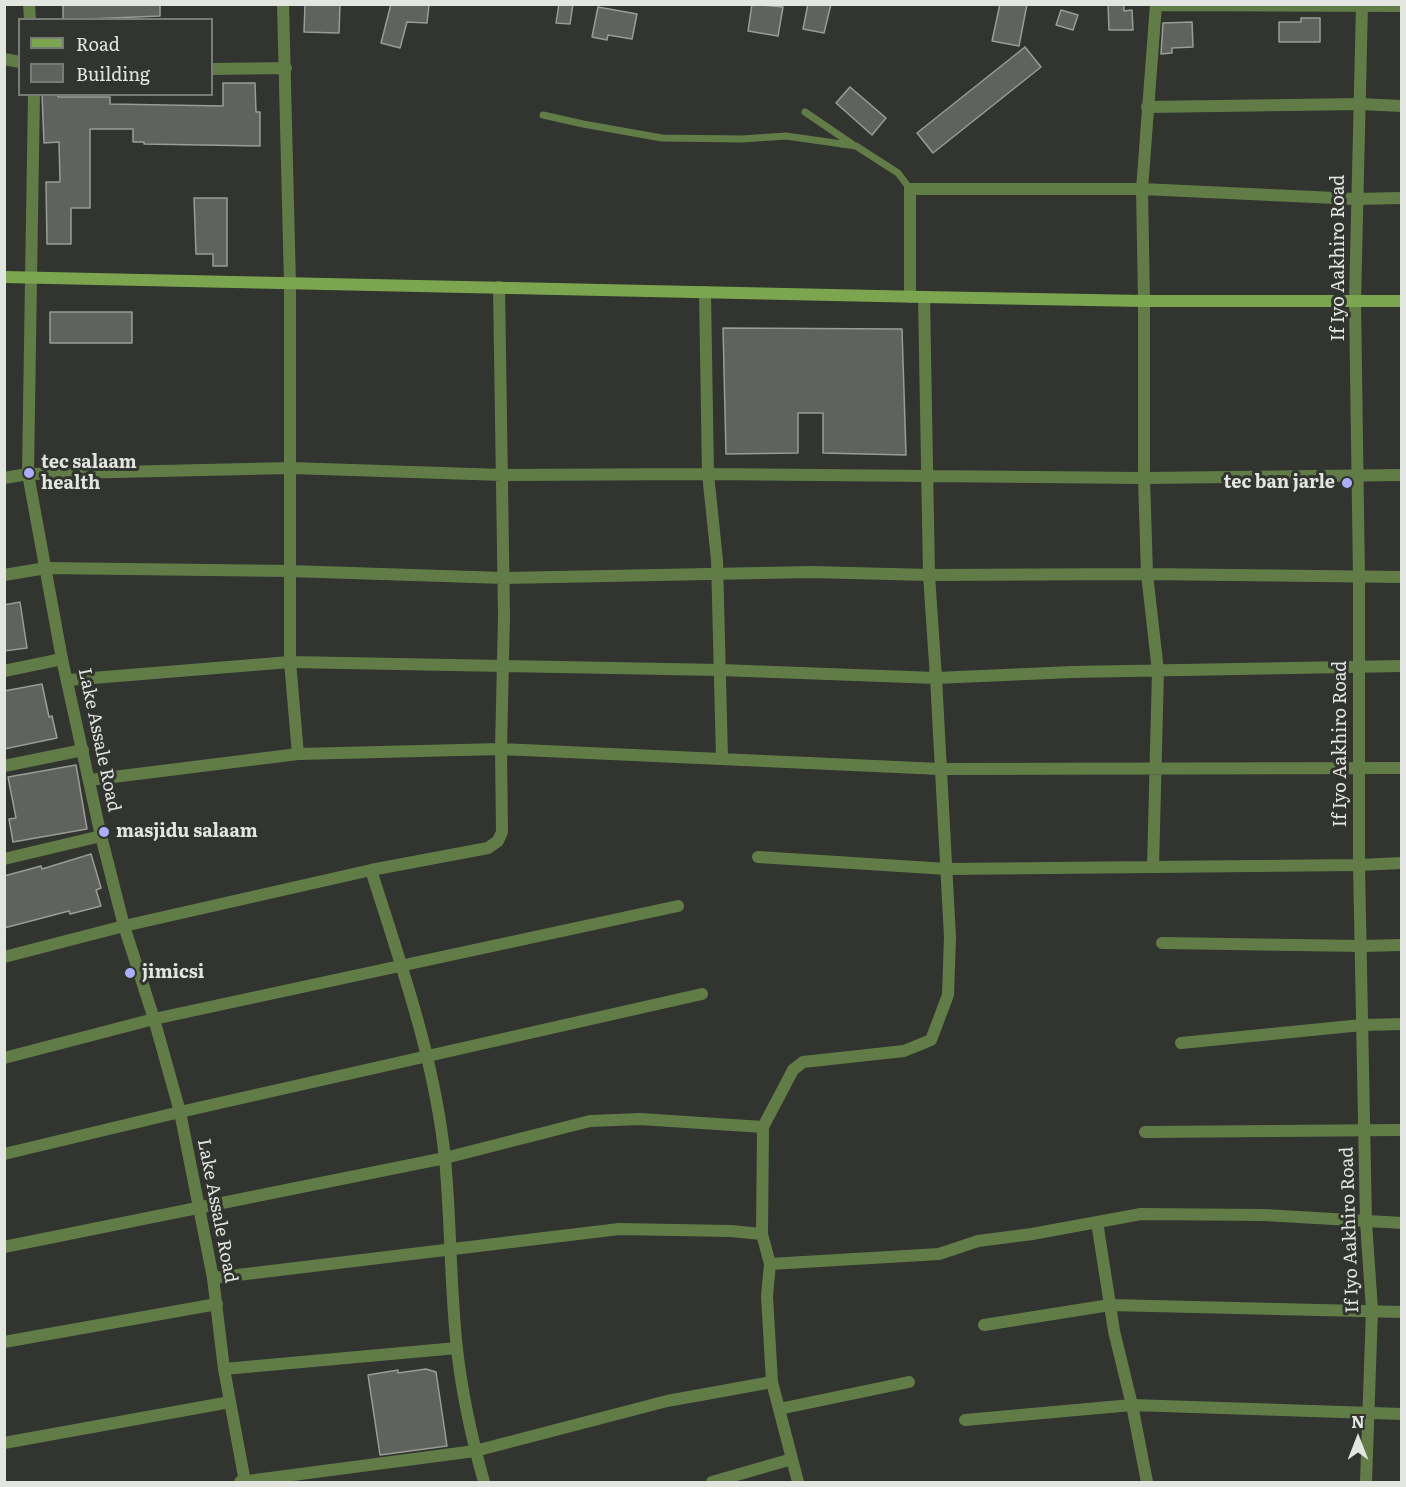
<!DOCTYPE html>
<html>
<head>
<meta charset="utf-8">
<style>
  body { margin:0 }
  #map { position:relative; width:1406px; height:1487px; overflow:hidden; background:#31342f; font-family:Literata,serif }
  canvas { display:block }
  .frame { position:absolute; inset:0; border:6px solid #e3e5e1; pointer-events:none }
  .legend { position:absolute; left:18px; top:18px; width:195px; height:78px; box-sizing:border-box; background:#31342f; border:2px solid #787b76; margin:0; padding:8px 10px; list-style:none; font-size:18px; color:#e3e5e1 }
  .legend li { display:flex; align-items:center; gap:12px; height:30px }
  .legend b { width:30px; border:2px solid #787b76 }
  .north { position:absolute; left:1328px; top:1409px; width:60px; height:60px; -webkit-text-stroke:4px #31342f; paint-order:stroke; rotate:0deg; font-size:16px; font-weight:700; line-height:24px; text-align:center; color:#e3e5e1 }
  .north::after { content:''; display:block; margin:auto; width:21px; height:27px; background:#e3e5e1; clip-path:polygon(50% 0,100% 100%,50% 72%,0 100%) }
</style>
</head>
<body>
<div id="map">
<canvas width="1406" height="1487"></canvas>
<div class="frame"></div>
<ul class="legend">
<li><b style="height:8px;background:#7ba54f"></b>Road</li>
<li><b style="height:16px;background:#5f625d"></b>Building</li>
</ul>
<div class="north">N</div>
</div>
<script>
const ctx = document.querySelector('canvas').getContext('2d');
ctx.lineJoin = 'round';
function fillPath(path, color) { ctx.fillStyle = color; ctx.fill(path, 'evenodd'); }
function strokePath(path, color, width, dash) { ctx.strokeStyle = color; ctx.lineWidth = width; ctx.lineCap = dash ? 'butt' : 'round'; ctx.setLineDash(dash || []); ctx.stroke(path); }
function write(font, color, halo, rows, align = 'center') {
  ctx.font = font + ' Literata,serif'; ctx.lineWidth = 6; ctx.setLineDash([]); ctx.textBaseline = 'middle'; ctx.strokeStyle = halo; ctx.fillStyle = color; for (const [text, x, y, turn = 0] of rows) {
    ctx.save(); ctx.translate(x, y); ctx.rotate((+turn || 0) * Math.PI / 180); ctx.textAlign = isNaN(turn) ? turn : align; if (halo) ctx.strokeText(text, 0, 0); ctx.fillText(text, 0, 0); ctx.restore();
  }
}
const building = new Path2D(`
  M 63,4 L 160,4 L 160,16 L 63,20 Z
  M 305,4 L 340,4 L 339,33 L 304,32 Z
  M 391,4 L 429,5 L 427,23 L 407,22 L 400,48 L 381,43 Z
  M 559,4 L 573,4 L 570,24 L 556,23 Z
  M 752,4 L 783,7 L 778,36 L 748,31 Z
  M 808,4 L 831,4 L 824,33 L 803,29 Z
  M 1000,4 L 1027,4 L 1019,46 L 992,41 Z
  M 1108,4 L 1124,4 L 1124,11 L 1132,10 L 1133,30 L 1109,30 Z
  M 598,7 L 637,14 L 632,39 L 608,35 L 607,40 L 592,37 Z
  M 1061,10 L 1078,15 L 1073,30 L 1056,25 Z
  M 1301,18 L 1320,18 L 1320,42 L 1279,42 L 1279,22 L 1301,22 Z
  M 1192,22 L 1193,47 L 1172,48 L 1172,53 L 1161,54 L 1163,23 Z
  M 1025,47 L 1041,67 L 933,153 L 917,133 Z
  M 223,83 L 255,83 L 256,112 L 260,112 L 260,146 L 144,144 L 144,142 L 133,142 L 133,129 L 90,129 L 90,208 L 71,208 L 71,244 L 47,244 L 46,182 L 60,182 L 59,142 L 44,143 L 42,94 L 58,94 L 58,97 L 110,97 L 110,104 L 223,106 Z
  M 850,87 L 886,118 L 872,135 L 836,103 Z
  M 194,198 L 227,198 L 227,266 L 213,266 L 213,254 L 196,254 Z
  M 50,312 L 132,312 L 132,343 L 50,343 Z
  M 723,328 L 902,329 L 906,455 L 823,453 L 823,413 L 798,413 L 798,453 L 726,454 Z
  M 20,602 L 27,648 L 4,651 L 4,605 Z
  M 42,684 L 49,717 L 52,716 L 57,738 L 4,749 L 4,691 Z
  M 76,765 L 87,829 L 13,842 L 9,819 L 16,818 L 8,777 Z
  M 91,854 L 101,888 L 96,890 L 101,906 L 70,914 L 69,911 L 4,928 L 4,876 L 41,866 L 42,869 Z
  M 426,1369 L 436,1372 L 447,1446 L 380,1455 L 368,1375 L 398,1370 L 398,1373 Z`);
fillPath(building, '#5f625d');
strokePath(building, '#999d96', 1.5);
strokePath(new Path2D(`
  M 805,112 L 852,144
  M 543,115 L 583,124 L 662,138 L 742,139 L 786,136 L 856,146 L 898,173 L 910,189`), '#627c48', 7);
strokePath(new Path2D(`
  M 29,4 L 30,20
  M 1156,5 L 1402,6
  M 4,59 L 20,62
  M 212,69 L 286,68
  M 1147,107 L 1360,104 L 1402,106
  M 31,279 L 34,94
  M 705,292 L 708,474 L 717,560 L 722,758
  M 910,297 L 910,189 L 1142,189 L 1356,199 L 1402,198
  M 4,478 L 28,474 L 291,468 L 503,475 L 708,474 L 1144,478 L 1402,475
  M 4,575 L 46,568 L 290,571 L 504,578 L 812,572 L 929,575 L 1147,574 L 1402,577
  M 4,671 L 62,659
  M 68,680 L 290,662 L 290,284 L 283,4
  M 298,754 L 290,662 L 720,670 L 936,678 L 1072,672 L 1402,666
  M 4,766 L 83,750
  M 89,780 L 298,754 L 501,749 L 940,769 L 1402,768
  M 758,857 L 947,869 L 1359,865 L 1402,863
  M 4,859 L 101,836
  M 1153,867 L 1158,671 L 1147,574 L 1144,478 L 1144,301 L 1142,189 L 1156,4
  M 1162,943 L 1362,946 L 1402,945
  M 4,957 L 124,926 L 371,870
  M 1181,1043 L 1362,1025 L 1402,1024
  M 4,1058 L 154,1019 L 678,906
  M 763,1127 L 793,1070 L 803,1062 L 904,1051 L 931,1040 L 948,995 L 950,937 L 936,678 L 929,575 L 924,297
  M 1145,1132 L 1402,1130
  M 4,1154 L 180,1112 L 702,994
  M 4,1247 L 445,1158 L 590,1121 L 640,1119 L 763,1127 L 762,1234 L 770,1264 L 767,1296 L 772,1382 L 798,1482
  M 770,1264 L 939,1254 L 978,1241 L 1032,1234 L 1141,1214 L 1264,1215 L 1402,1223
  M 213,1278 L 619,1229 L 731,1231 L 762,1234
  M 984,1325 L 1110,1305 L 1097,1222
  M 4,1342 L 217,1304
  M 224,1369 L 457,1348
  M 779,1409 L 909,1382
  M 965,1420 L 1132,1405 L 1402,1414
  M 4,1443 L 230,1402
  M 240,1482 L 475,1451 L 667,1401 L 772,1382
  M 484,1482 C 472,1439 462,1394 457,1349 C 450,1286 451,1222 445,1159 C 435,1060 401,965 371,870 L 488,848 L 498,841 L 502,832 L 501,749 L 504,616 L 499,287
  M 712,1482 L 792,1459
  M 1147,1482 L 1132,1405 L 1114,1331 L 1110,1305 L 1402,1312`), '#627c48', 12);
strokePath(new Path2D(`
  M 1362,4 L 1355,301 L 1359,578 L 1359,865 L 1366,1222 L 1372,1310 L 1366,1482
  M 31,279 L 28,474 L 62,659 L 101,836 L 124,926 L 154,1019 L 180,1112 L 213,1278 L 224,1369 L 245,1482`), '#627c48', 12);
strokePath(new Path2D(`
  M 4,277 L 924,297 L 1144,301 L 1402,301`), '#7ba54f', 12);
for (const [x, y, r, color] of [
  [29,473,6,"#abaffb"],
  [1347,483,6,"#abaffb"],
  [104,832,6,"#abaffb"],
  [130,973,6,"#abaffb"]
]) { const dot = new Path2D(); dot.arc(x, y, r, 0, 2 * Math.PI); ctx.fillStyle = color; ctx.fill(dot); strokePath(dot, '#31342f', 2); }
write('18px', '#e3e5e1', '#31342f', [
  ["If Iyo Aakhiro Road",1339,258,-90],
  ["Lake Assale Road",99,740,78],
  ["If Iyo Aakhiro Road",1341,744,-90],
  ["Lake Assale Road",217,1211,79],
  ["If Iyo Aakhiro Road",1350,1230,-92]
]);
write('bold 18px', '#e3e5e1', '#31342f', [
  ["tec salaam",41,463],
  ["health",41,484],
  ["tec ban jarle",1335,483,"right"],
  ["masjidu salaam",116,832],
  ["jimicsi",142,973]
], 'left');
</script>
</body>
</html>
